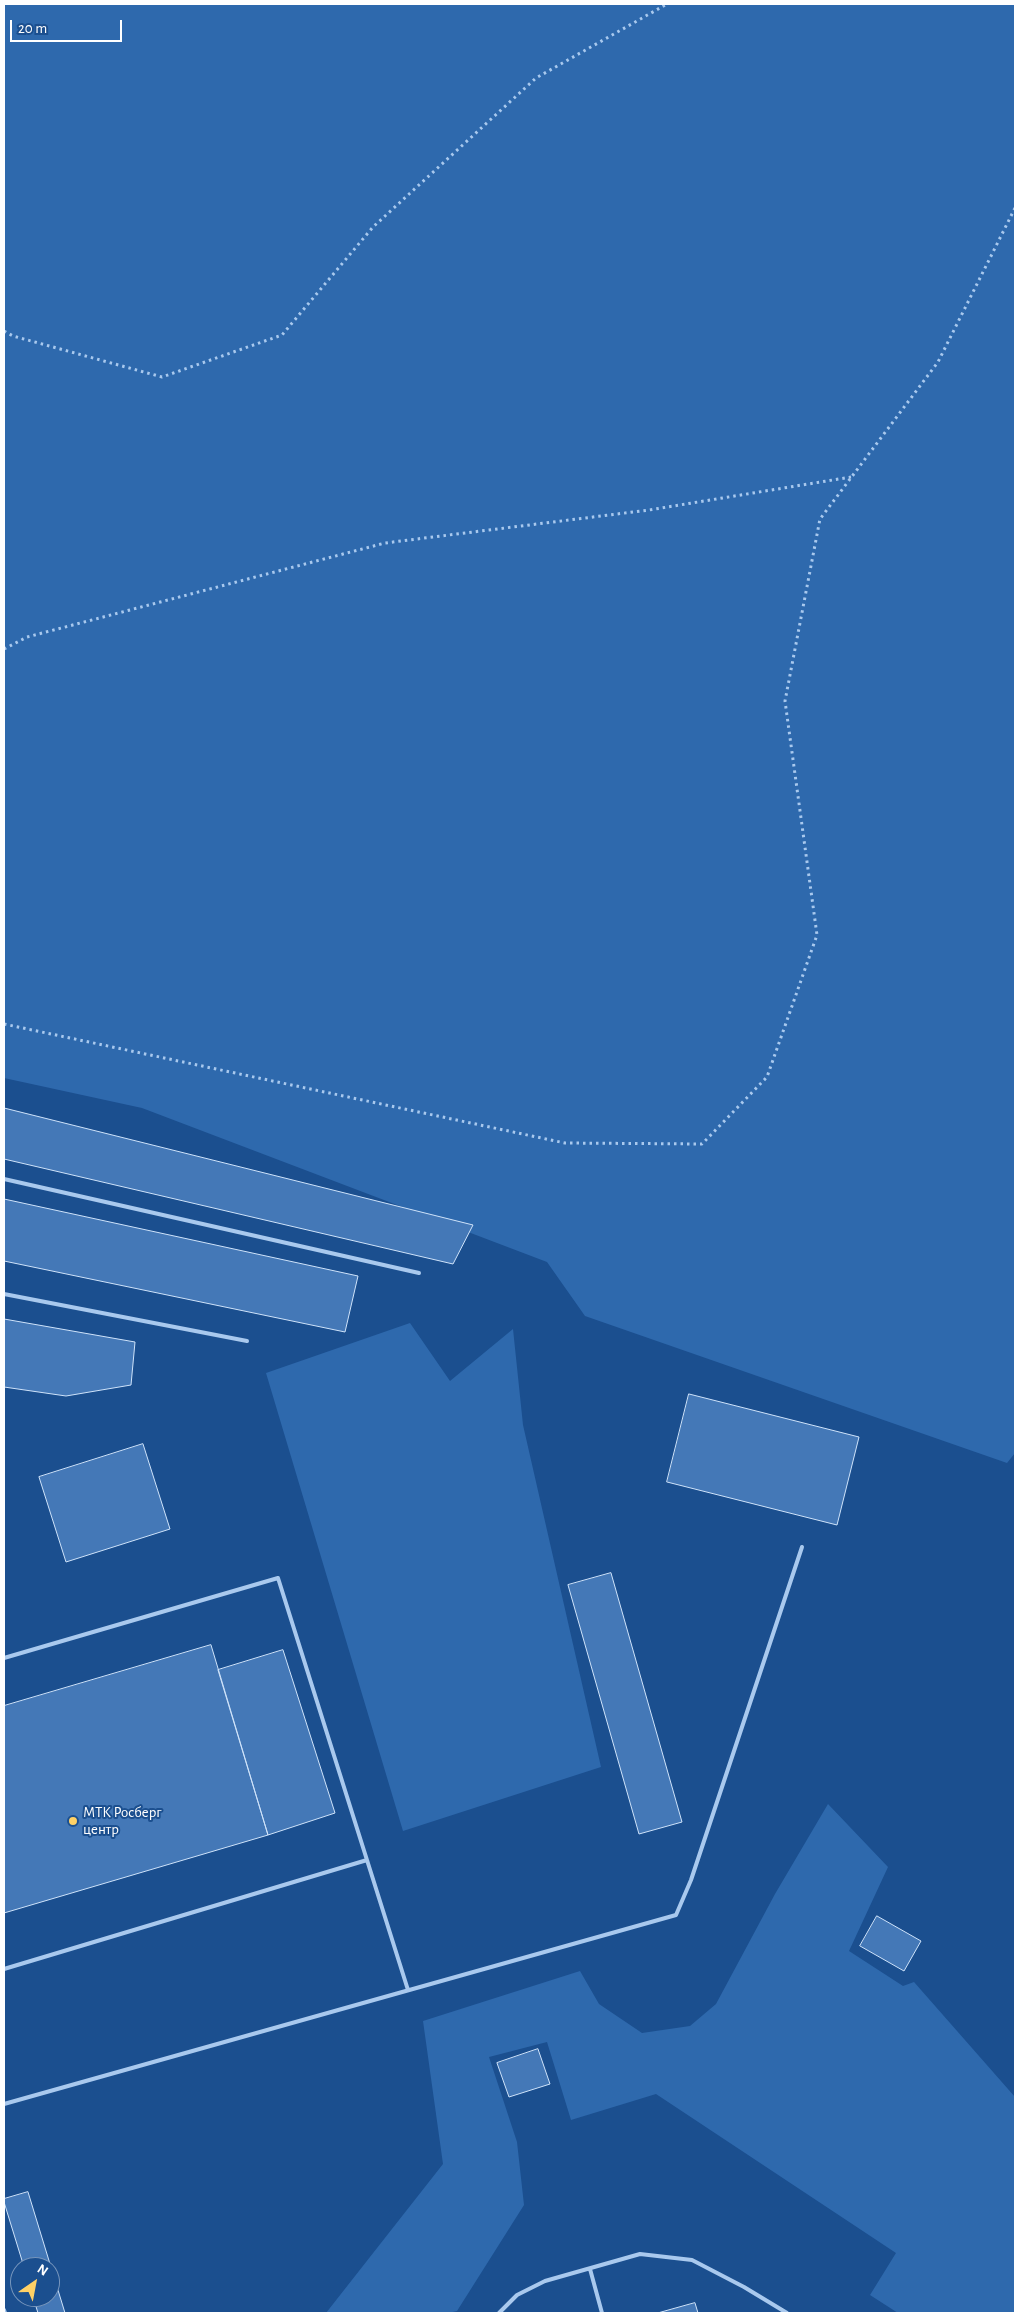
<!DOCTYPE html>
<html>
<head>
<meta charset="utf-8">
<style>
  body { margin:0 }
  #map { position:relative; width:1019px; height:2317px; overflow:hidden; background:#1b4f8f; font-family:"Alegreya Sans",sans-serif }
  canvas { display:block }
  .frame { position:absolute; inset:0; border:5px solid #fff; pointer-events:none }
  .north { position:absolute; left:10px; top:2257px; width:50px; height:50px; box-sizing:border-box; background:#1b4f8f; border:1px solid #7695bc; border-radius:50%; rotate:33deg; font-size:14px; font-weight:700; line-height:20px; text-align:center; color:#fff }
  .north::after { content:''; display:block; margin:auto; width:18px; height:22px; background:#ffd166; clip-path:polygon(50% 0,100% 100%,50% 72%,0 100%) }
  .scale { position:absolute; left:10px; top:20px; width:112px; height:22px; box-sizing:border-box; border:2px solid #fff; border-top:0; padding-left:6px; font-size:15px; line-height:18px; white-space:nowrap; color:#fff; -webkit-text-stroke:4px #1b4f8f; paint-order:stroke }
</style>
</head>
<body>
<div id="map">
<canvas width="1019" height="2317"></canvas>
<div class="frame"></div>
<div class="north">N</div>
<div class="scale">20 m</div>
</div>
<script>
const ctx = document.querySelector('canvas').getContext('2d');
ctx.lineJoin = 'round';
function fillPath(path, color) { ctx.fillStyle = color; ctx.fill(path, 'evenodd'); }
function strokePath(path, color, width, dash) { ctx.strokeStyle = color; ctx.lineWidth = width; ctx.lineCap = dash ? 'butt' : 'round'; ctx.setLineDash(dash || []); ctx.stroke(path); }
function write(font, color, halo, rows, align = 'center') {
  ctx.font = font + ' "Alegreya Sans",sans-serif'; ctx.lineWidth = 4; ctx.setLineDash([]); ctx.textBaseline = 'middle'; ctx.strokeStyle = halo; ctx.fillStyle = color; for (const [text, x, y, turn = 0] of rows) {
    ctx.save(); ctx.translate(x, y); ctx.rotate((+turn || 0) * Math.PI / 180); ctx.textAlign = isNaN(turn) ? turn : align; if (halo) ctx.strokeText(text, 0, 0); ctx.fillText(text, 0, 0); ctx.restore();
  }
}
fillPath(new Path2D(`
  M 4,4 L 1015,4 L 1015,1453 L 1007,1463 L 585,1316 L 547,1262 L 142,1108 L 4,1078 Z
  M 410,1323 L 450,1381 L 513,1329 L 523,1425 L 601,1767 L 403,1831 L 266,1373 Z
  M 828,1804 L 888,1867 L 849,1951 L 903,1986 L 914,1982 L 1015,2097 L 1015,2313 L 898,2313 L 870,2295 L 896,2253 L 656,2094 L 571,2120 L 547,2042 L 489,2057 L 517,2142 L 524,2205 L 457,2311 L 448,2313 L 326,2313 L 443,2164 L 423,2021 L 580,1971 L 599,2004 L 642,2033 L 690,2026 L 716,2004 L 775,1894 Z`), '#2e69ad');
const building = new Path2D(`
  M 4,1108 L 473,1225 L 453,1264 L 4,1159 Z
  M 4,1199 L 358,1276 L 345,1332 L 4,1261 Z
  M 4,1319 L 135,1342 L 131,1385 L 66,1396 L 4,1387 Z
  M 689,1394 L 859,1437 L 837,1525 L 667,1482 Z
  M 143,1444 L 170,1529 L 66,1562 L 39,1477 Z
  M 611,1573 L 682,1822 L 639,1834 L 568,1585 Z
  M 211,1645 L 268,1835 L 4,1913 L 4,1706 Z
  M 283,1650 L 335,1813 L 268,1835 L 218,1670 Z
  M 877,1916 L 921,1941 L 904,1971 L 860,1946 Z
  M 538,2049 L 550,2084 L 509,2097 L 497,2063 Z
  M 28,2192 L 65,2313 L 38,2313 L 33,2297 L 50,2297 L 50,2267 L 24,2267 L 4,2202 L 4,2199 Z
  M 695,2303 L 698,2313 L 658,2313 Z`);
fillPath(building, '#4478b7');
strokePath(building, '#cfe3fa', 1);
strokePath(new Path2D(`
  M 4,331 L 13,336 L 162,377 L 282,335 L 373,227 L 536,78 L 667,4
  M 4,649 L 27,637 L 385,543 L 649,510 L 851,477
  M 4,1024 L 565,1143 L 702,1144 L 767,1077 L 817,935 L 785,701 L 820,519 L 938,362 L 1015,208`), '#a9c9ee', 3, [2.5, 4]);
strokePath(new Path2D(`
  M 4,1179 L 419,1273
  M 4,1294 L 247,1341
  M 4,1658 L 278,1578 L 408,1990
  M 4,1969 L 367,1860
  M 4,2104 L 676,1915 L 691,1880 L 802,1547
  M 590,2269 L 602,2313
  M 4,2310 L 5,2313
  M 499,2313 L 517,2295 L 545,2281 L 640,2254 L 692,2260 L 744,2287 L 787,2313`), '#a9c9ee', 4);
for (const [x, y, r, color] of [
  [73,1821,5,"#ffd166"]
]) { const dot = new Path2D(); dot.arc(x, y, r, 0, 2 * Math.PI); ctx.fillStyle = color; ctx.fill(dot); strokePath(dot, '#1b4f8f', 2); }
write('15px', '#fff', '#1b4f8f', [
  ["МТК Росберг",83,1812],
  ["центр",83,1829]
], 'left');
</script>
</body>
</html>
